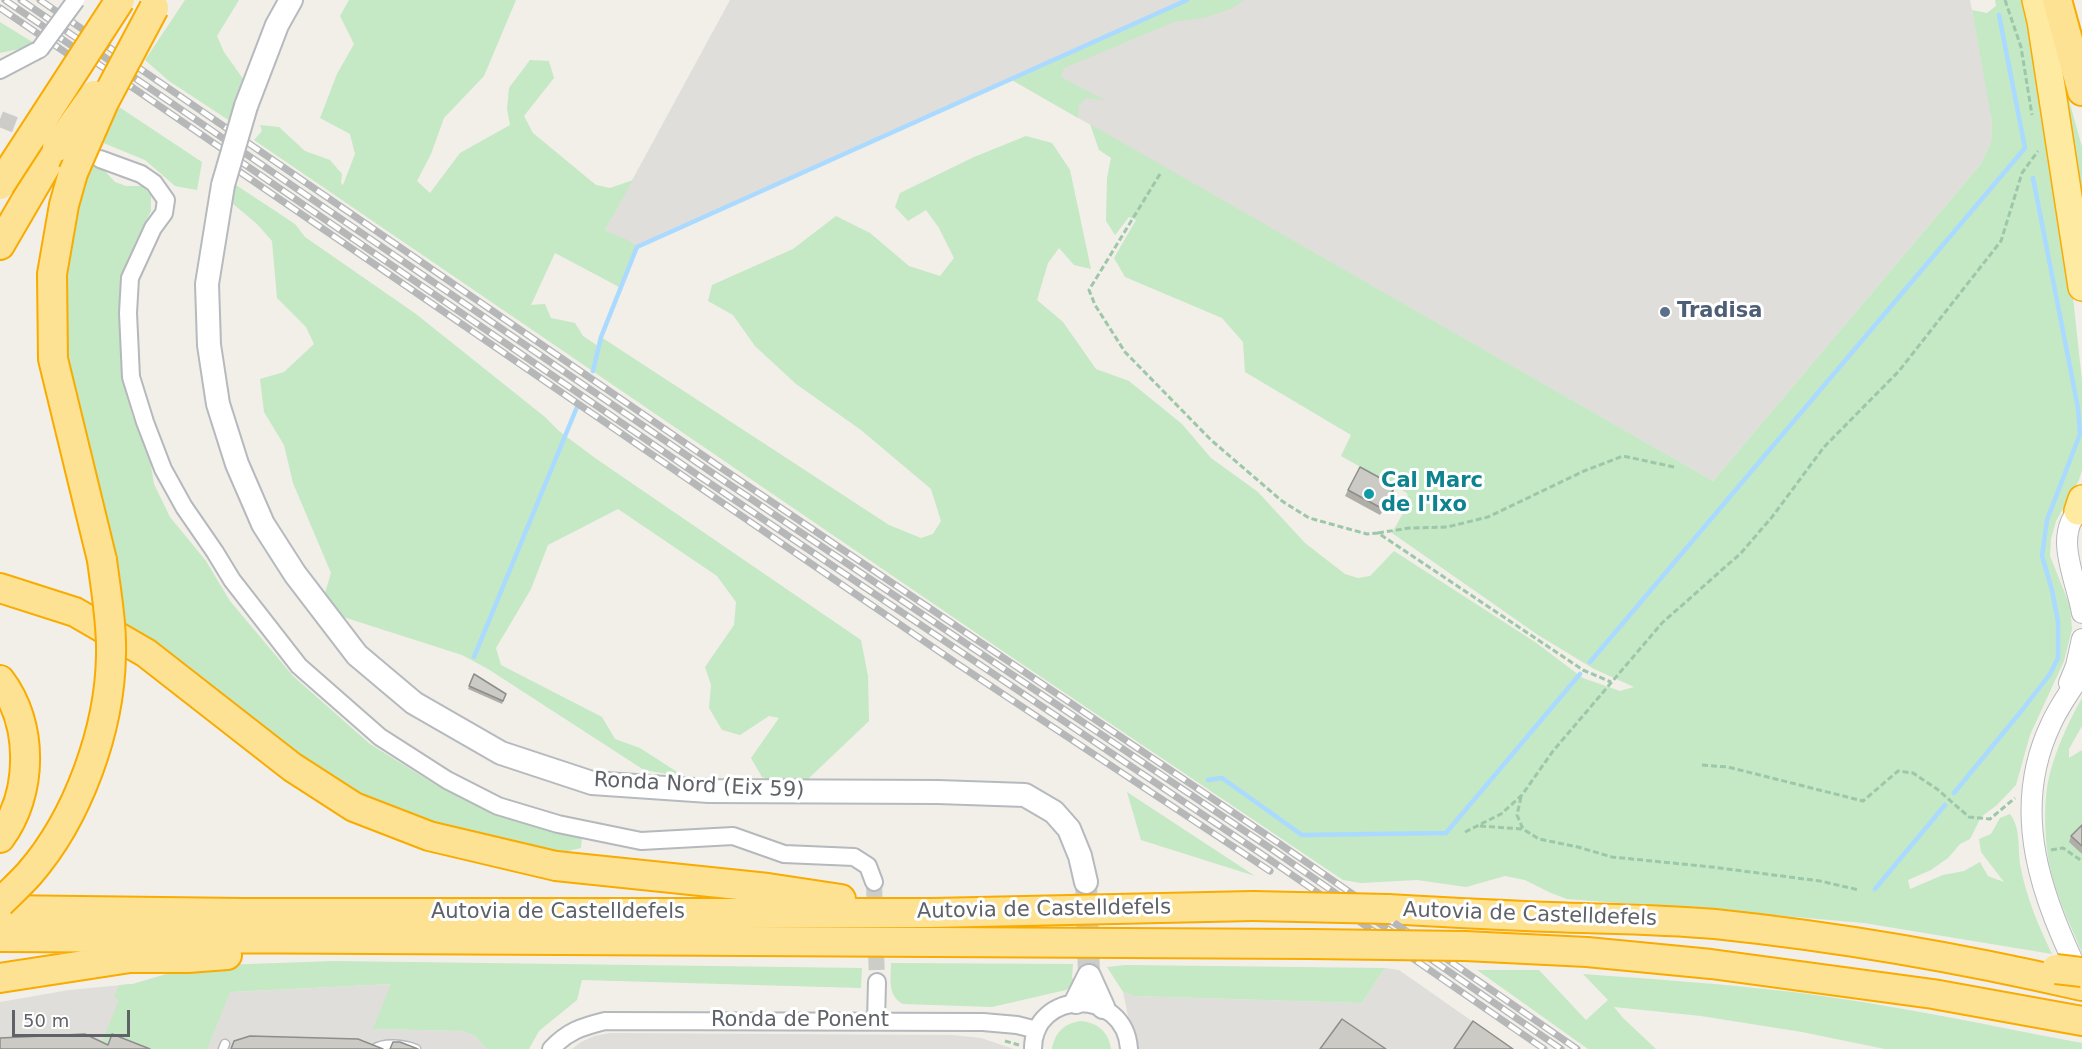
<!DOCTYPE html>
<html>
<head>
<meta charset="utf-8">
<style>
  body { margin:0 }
  #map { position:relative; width:2082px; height:1049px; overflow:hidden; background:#f1efe8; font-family:"DejaVu Sans",sans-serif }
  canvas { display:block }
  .scale { position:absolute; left:12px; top:1010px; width:118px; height:27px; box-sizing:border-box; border:3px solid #5f6368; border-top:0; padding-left:8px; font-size:18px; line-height:21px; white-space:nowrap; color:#5f6368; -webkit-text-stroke:4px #fff; paint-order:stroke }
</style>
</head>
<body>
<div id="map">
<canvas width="2082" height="1049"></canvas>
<div class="scale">50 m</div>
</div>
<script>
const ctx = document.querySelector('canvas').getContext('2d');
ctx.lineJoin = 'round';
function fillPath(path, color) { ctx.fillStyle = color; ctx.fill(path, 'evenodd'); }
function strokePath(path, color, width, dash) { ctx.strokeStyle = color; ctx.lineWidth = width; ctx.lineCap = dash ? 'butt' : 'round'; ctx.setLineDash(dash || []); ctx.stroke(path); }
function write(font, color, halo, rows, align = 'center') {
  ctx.font = font + ' "DejaVu Sans",sans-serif'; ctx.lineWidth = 6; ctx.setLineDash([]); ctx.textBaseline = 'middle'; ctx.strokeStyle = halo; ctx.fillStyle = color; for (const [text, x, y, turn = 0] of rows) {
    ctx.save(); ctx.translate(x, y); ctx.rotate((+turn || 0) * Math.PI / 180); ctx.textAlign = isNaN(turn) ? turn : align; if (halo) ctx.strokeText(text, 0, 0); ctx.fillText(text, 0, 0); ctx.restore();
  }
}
fillPath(new Path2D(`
  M 730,0 L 1970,0 L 1988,94 L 1992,122 L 1991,143 L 1980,165 L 1713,481 L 1012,80 L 637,247 L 605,230 Z
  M 242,964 L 231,992 L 392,984 L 374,1029 L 463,1031 L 475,1036 L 486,1049 L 0,1049 L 0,1002 L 69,990 L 133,984 L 194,966 Z
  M 1385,968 L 1399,970 L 1512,1049 L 1135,1049 L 1123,992 L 1135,996 L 1362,1003 Z
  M 610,1033 L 953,1035 L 981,1038 L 1014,1049 L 572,1049 L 581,1042 L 594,1036 Z`), '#e0deda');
fillPath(new Path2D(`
  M 185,0 L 239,0 L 217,36 L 224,52 L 246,83 L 236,125 L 169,81 L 145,60 Z
  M 349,0 L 516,0 L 484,76 L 444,118 L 431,154 L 417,181 L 430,193 L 460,153 L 510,125 L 507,109 L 509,88 L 530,60 L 549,61 L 554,78 L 524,116 L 533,133 L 596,185 L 610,188 L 633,180 L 605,230 C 617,237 627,237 637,247 L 621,288 L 555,253 L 531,305 L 545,304 L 551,318 L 575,323 L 583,336 L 598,346 L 601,337 L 889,525 L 921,538 L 933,534 L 941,521 L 931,489 L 861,430 L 796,384 L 755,346 L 733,315 L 708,301 L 712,285 L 793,249 L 836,216 L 870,233 L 909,266 L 940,276 L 954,258 L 939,228 L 926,210 L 908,221 L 895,207 L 900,193 L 974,157 L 1026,136 L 1052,143 L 1070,170 L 1091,269 L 1074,265 L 1059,248 L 1048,263 L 1037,300 L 1063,322 L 1096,369 L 1129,381 L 1182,424 L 1211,458 L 1258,492 L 1305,543 L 1345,574 L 1358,578 L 1370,576 L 1394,551 L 1535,642 L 1583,678 L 1620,691 L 1634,687 L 1594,669 L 1538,635 L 1392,533 L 1409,502 L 1407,493 L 1341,456 L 1351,435 L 1245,372 L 1243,342 L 1222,318 L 1125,277 L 1114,258 L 1136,220 L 1129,217 L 1115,235 L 1106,221 L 1107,178 L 1111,158 L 1099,150 L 1090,124 L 1713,481 L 1980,165 L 1991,143 L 1992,122 L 1972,10 L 1987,13 L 1996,6 L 1995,0 L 2025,0 L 2072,288 L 2082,381 L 2082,470 L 2079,480 L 2056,521 L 2051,539 L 2050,556 L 2070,606 L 2072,629 L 2064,661 L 2030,735 L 2016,785 L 1997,805 L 1981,817 L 1970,839 L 1960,844 L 1948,858 L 1931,870 L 1908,880 L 1910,889 L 1943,875 L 1964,871 L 1980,862 L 1988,876 L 2004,882 L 1981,852 L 1979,839 L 1991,834 L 2000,818 L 2010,814 C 2022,830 2017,851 2021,869 C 2027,899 2039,927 2052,954 L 1864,923 L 1738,912 L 1567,899 L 1551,893 L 1525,880 L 1505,876 L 1466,887 L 1417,880 L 1361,883 L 1343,880 L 1013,658 L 254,140 L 262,131 L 260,125 L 279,127 L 305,151 L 330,160 L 342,174 L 341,183 L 343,185 L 355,154 L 350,134 L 320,118 L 337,74 L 354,44 L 340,16 Z
  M 1187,0 L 1244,0 L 1231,9 L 1207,17 L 1174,22 L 1064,68 L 1061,77 L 1106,101 L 1086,98 L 1079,105 L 1078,118 L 1012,80 Z
  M 0,22 L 34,43 L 29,47 L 0,53 Z
  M 2059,64 L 2082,147 L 2082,239 Z
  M 119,107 L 202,162 L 197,190 L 175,186 L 145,160 L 101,142 Z
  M 88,165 L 103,169 L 115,182 L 126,186 L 143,186 L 151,196 L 151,211 L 135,243 L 122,279 L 122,375 L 132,415 L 149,454 L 154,484 L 170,517 L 206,561 L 230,601 L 293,676 L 370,744 L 436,785 L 513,820 L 582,838 L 581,848 L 555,854 L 416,823 L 333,782 L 122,627 L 120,584 L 112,547 L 94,474 L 63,340 L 64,263 Z
  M 236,185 L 295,224 L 305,237 L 416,314 L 545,417 L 559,431 L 595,458 L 861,640 L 868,676 L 869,721 L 808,779 L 773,781 L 762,777 L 751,758 L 779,718 L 769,716 L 740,735 L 722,730 L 709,708 L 711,685 L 705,667 L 734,625 L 736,602 L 717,576 L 618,509 L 548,545 L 531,589 L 496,648 L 501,665 L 602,717 L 615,739 L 640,748 L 685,777 L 644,770 L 488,669 L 462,655 L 334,614 L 325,593 L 331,573 L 293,483 L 284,445 L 264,412 L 260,379 L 284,372 L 314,344 L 306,327 L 277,298 L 272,241 L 257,224 L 232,203 Z
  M 2082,698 L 2082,726 L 2069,749 L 2069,758 L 2082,750 L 2082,953 C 2070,923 2053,890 2048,857 C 2045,836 2044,809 2047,788 C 2051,760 2068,722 2082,698 Z
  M 1127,792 L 1255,876 L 1141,840 Z
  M 334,961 L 862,968 L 861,988 L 582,980 L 577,1000 L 539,1031 L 529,1049 L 486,1049 L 475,1036 L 463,1031 L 373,1029 L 391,984 L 230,992 L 207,1049 L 99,1049 L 119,1000 L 114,997 L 119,985 L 133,984 L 194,966 Z
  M 891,963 L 1073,964 L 1072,978 L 1075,980 L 1072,985 L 1066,990 L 992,1007 L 903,1004 C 887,996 891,978 891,963 Z
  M 1125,965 L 1385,968 L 1362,1003 L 1135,996 L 1123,992 L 1107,967 Z
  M 1477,970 L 1539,970 L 1586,1020 L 1608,1000 L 1583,974 C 1653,979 1724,984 1793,992 C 1890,1004 1986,1025 2082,1043 L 2082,1049 L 1885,1049 L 1802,1032 L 1701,1016 L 1614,1007 L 1623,1018 L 1656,1049 L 1588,1049 Z
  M 1080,1021 C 1097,1022 1109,1032 1111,1049 L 1052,1049 C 1055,1033 1063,1024 1080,1021 Z`), '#c5e8c5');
strokePath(new Path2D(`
  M 593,371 L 601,337 L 637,247 L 1187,0
  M 474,657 L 577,407
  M 1590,662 L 2025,148 L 1999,15
  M 1208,780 L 1222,778 L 1302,835 L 1446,833 L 1580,674
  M 1954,793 L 2023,709 L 2050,674 L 2058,658 L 2058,622 L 2052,590 L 2042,556 L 2047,520 L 2080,434 L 2078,408 L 2033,178
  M 1875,889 L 1945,805`), '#aadaff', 4.5);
strokePath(new Path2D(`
  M 0,119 L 41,135
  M 874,882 L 877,982`), '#ccccc8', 16, [16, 8]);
strokePath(new Path2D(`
  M 1086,882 L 1089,976`), '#ccccc8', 22, [22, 11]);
const service = new Path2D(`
  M 223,1049 L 225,1044
  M 374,1049 C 384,1042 404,1044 416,1049`);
const minor = new Path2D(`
  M 0,70 L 40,49
  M 100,159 L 141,174 L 154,183 L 166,200 L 164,213 L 153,228 L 130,278 L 128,313 L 131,377 L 145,422 L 163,469 L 184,507 L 215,552 L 232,580 L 299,666 L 380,737 L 447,780 L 498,806 L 558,824 L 641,841 L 733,836 L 784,854 L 854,857 L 868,866 L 874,882
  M 876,1021 L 877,982
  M 551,1049 C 568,1031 581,1027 605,1021 L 983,1022 L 1017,1025 L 1037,1030
  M 1033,1049 C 1033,989 1125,987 1129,1049`);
const tertiary = new Path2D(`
  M 2082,507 C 2051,534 2077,580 2082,613
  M 2082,673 C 2071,690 2059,706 2051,724 C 2009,812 2042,899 2082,980
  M 2069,683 L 2076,666 L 2082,639`);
const secondary = new Path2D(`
  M 246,106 L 277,25 L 291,0
  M 223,185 L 207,284 L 209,345 L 218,404 L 237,464 L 263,524 L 295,574 L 357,655 L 414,703 L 501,753 L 592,783 L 709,791 L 938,792 L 1025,795 L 1054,812 L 1069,829 L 1080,856 L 1086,882
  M 1089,976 L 1103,1007
  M 1076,1002 L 1089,976`);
const trunk = new Path2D(`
  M 2036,0 L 2041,21 L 2082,287
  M 2078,511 L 2082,499`);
const motorway = new Path2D(`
  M 2057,0 L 2082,91
  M 73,173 L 64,205 L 52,274 L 53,359 L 102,560
  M 0,245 L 57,147
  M 0,588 L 75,612 L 146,653 L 292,767 L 354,807 L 429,836 L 556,866 L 768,888 L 841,899
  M 0,680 C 34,724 33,794 0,838
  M 1388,909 C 1442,912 1497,915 1551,917 C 1606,919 1660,919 1715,924 C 1839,937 1961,958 2082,986
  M 0,910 L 242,913 L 932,913 L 1253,906
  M 0,937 L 1310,944
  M 1465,946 L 1587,952 L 1711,964 L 1933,994 L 2082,1021
  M 0,978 L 130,958 L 188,958 L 227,955`);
strokePath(service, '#b5b8bc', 11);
strokePath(minor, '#b5b8bc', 20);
strokePath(tertiary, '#b5b8bc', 22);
strokePath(secondary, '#b6babf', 26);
strokePath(trunk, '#f9ab00', 30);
strokePath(motorway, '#f9ab00', 32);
strokePath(new Path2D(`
  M 2005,0 L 2021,47 L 2032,115
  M 1160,174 L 1089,290 L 1095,305 L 1125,352 L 1211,440 L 1282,501 L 1309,518 L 1367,534 L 1378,533 L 1583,670 L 1611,682
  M 1378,533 L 1409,528 L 1447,527 L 1488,517 L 1584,471 L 1623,456 L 1674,467
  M 1702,765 L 1728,767 L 1863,801 L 1898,771 L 1913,773 L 1937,789 L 1969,817 L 1990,819 L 2015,798
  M 1521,797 L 1517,815 L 1523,829 L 1539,839 L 1578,847 L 1612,857 L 1712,867 L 1820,881 L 1859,890
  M 1480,826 L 1523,829
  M 1465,832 L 1501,814 L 1522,795 L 1553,751 L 1662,623 L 1741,553 L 1772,517 L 1824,447 L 1899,371 L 2001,241 L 2022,173 L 2038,151
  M 2051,850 L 2063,848 L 2082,861
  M 1005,1041 L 1019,1045`), '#9cc7a9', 3, [6, 3]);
strokePath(service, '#fff', 8);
strokePath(minor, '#fff', 16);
strokePath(tertiary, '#fff', 20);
strokePath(secondary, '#fff', 22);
strokePath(trunk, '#feeaa1', 27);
strokePath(motorway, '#fde293', 28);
const rail = new Path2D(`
  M 5,0 L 705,480 L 1266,857 L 1544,1049
  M 21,0 L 711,472 L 1273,850 L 1561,1049
  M 40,0 L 717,465 L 1280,844 L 1577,1049
  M 0,8 L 84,65
  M 240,172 L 956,663 L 1270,871`);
strokePath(rail, '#b6b7b8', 7);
strokePath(rail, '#fff', 4.5, [14]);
const minorBridge = new Path2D(`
  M 40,49 L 76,0`);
const secondaryBridge = new Path2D(`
  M 223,185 L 246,106`);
const motorwayBridge = new Path2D(`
  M 57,147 L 94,95
  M 73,173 L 104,102 L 154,8
  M 0,185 L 120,0
  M 0,903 C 10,893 20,884 29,874 C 78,818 110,729 111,655 C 112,624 106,591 102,560
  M 1253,906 L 1388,909
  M 1310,944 L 1465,946
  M 2056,969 L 2082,972`);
strokePath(minorBridge, '#b5b8bc', 20, []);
strokePath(secondaryBridge, '#b6babf', 26, []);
strokePath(motorwayBridge, '#f9ab00', 32, []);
strokePath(minorBridge, '#fff', 16);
strokePath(secondaryBridge, '#fff', 22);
strokePath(motorwayBridge, '#fde293', 28);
fillPath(new Path2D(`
  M 1348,490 L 1393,493 L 1380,515 L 1345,496 Z
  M 474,674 L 505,697 L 502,704 L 468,689 Z
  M 2082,825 L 2082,854 L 2069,842 L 2071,836 Z`), '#afaea9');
fillPath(new Path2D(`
  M 1395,486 L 1393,493 L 1380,515 L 1383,509 Z`), '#8f8d8a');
const building = new Path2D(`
  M 1360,467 L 1395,486 L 1383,509 L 1348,490 Z
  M 474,674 L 506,694 L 503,701 L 469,686 Z
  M 2082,825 L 2082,846 L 2071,836 Z
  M 1342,1019 L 1386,1049 L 1320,1049 Z
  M 1473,1021 L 1513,1049 L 1454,1049 Z
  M 85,1034 L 108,1045 L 112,1034 L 150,1049 L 0,1049 L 0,1038 Z
  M 250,1036 L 358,1039 L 383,1049 L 231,1049 L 234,1041 Z
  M 393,1042 L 400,1042 L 418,1049 L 390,1049 Z`);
fillPath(building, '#cccac5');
strokePath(building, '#8f8d8a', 1.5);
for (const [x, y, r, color] of [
  [1665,312,6,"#5c6f8a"],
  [1369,494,6,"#0f9aa8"]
]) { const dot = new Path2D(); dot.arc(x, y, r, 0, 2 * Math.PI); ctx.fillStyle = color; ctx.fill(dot); strokePath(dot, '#fff', 2); }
write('bold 21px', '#4e5e75', '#fff', [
  ["Tradisa",1677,312]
], 'left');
write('bold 21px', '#0d838f', '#fff', [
  ["Cal Marc",1381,482],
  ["de l'Ixo",1381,506]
], 'left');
write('21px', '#5f6368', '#fff', [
  ["Ronda Nord (Eix 59)",699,786,3],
  ["Autovia de Castelldefels",1044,910,-1],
  ["Autovia de Castelldefels",558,913],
  ["Autovia de Castelldefels",1530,915,2],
  ["Ronda de Ponent",800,1021]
]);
</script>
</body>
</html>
